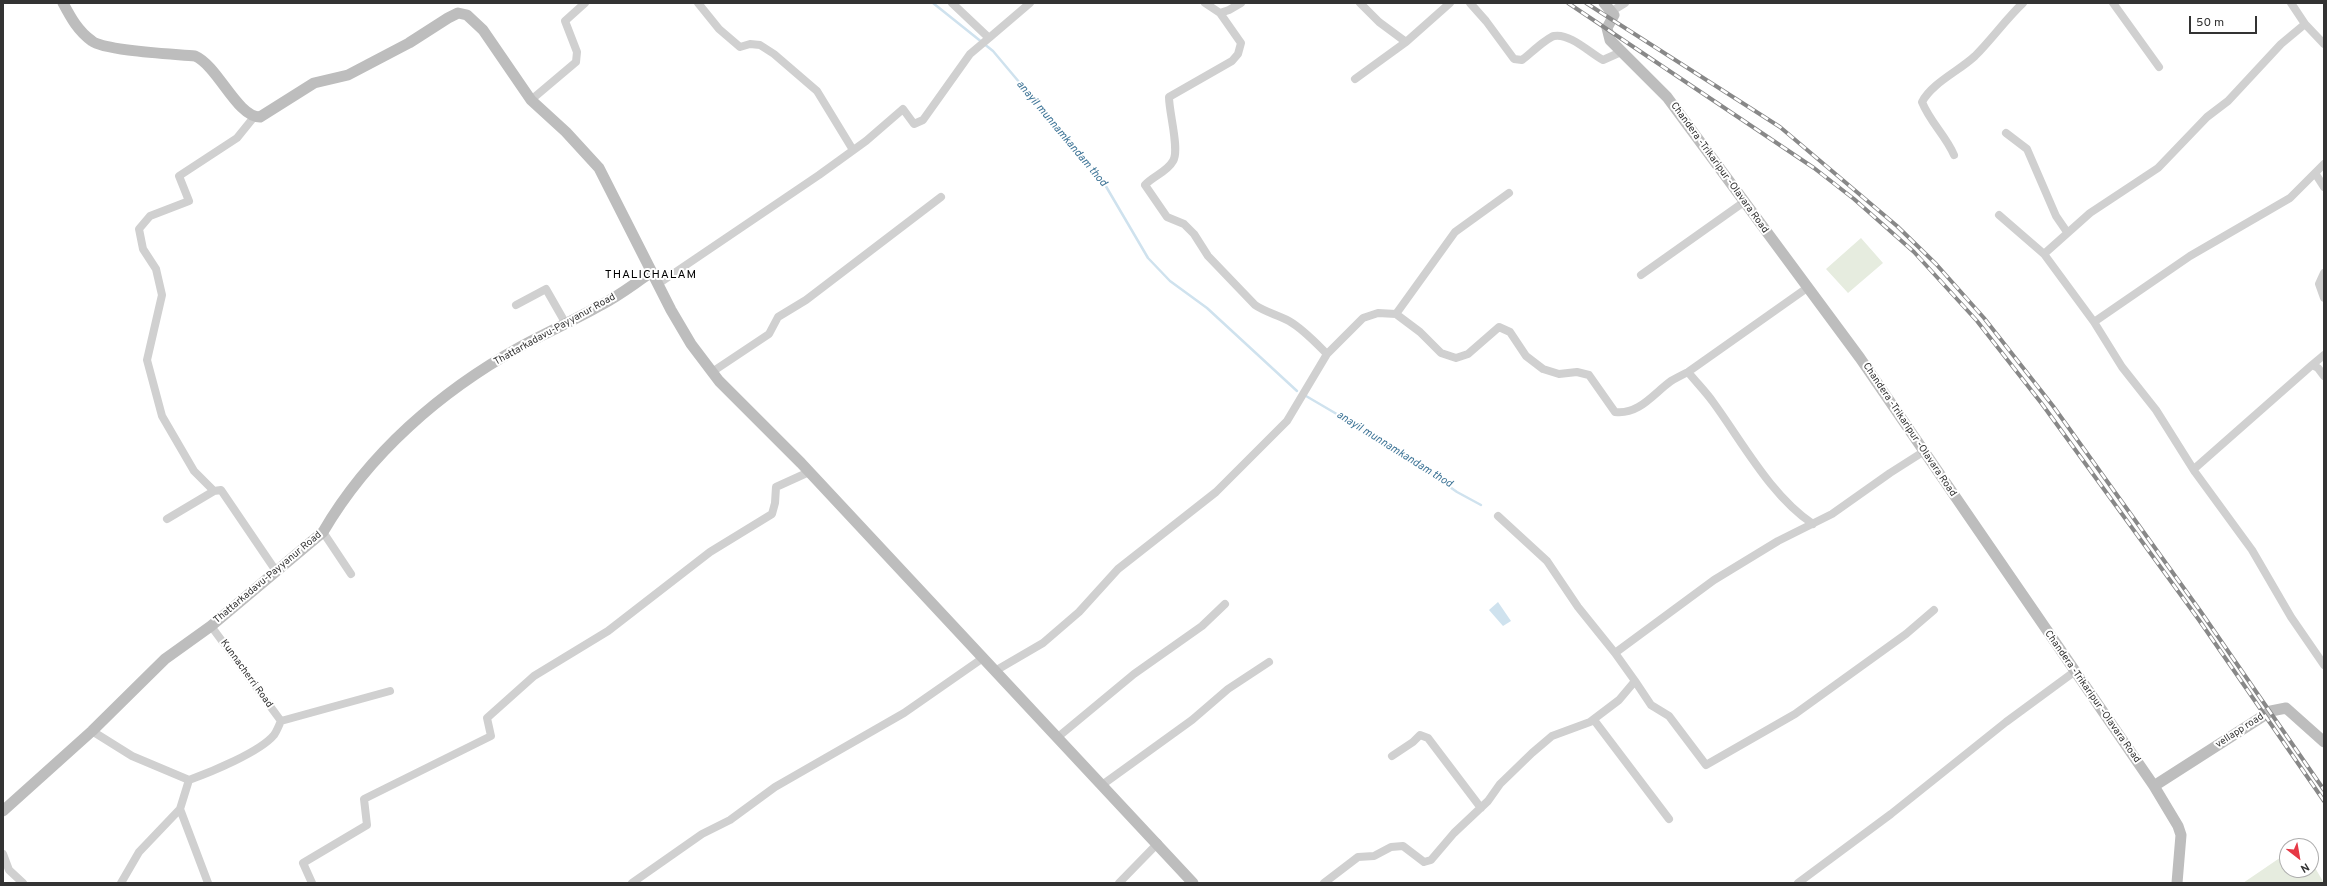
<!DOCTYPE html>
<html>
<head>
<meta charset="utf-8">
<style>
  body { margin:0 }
  #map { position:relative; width:2327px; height:886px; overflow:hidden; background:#fff; font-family:Overpass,sans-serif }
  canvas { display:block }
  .frame { position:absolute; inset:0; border:4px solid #333; pointer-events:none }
  .north { position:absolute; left:2279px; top:838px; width:40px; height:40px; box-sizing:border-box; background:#fff; border:1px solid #adadad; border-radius:50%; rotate:149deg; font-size:11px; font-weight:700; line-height:16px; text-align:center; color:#333 }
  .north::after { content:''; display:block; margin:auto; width:14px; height:18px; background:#e63946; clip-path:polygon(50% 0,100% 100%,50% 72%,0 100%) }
  .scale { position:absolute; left:2189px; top:16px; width:68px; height:18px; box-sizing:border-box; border:2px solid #333; border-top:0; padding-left:5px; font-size:12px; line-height:14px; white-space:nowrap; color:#333; -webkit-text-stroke:3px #fff; paint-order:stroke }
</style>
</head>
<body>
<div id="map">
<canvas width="2327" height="886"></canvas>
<div class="frame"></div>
<div class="north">N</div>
<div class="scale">50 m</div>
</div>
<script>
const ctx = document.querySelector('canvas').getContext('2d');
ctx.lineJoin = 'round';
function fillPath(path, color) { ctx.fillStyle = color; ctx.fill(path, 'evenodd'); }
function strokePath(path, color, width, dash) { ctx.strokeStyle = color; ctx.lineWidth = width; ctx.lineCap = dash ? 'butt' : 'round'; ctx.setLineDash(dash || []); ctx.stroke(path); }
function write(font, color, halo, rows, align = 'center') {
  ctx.font = font + ' Overpass,sans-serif'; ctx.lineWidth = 4; ctx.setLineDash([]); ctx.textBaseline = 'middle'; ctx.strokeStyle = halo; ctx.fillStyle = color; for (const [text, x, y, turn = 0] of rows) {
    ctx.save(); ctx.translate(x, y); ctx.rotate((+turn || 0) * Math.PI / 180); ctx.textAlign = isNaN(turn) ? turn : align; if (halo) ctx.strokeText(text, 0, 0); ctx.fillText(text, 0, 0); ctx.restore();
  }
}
fillPath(new Path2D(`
  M 1861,238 L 1883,263 L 1848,293 L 1826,269 Z
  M 2287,853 L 2287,870 L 2311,870 L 2311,861 L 2324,883 L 2243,883 Z`), '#e6ecdf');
fillPath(new Path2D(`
  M 1498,602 L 1511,621 L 1503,626 L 1489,610 Z`), '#cfe2ee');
strokePath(new Path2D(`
  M 933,3 L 993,51 L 1104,183 L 1148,258 L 1170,281 L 1207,308 L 1297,391
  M 1306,396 L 1393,447 L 1457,492 L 1481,505`), '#cfe2ee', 2.5);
strokePath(new Path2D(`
  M 698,3 L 719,29 L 740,47 L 750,44 L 760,45 L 774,54 L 817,91 L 853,150
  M 952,3 L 989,38 L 1030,3
  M 1205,3 L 1220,13 L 1229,10 L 1241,3
  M 1360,3 L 1379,22 L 1406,42 L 1450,3
  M 1470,3 L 1486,21 L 1514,59 L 1522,60 C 1529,55 1546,38 1554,36 C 1570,33 1590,53 1603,60 L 1621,52
  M 2113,3 L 2159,67
  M 2291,3 L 2305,24 L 2324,44
  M 1612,11 L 1625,3
  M 1220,13 L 1241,43 L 1238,54 L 1232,61 L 1169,97 C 1169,113 1180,150 1173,161 C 1167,172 1153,176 1145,185 L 1167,217 L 1184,224 L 1194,234 L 1208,256 L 1255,305 C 1265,312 1278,315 1289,321 C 1303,329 1315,342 1327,354
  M 1355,79 L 1406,42
  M 531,100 L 576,62 L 577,52 L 565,21 L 585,3
  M 2006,133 L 2027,149 L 2056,216 L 2067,232
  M 1954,155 C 1946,136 1930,122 1922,102 C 1932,83 1959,71 1975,56 C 1992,39 2006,19 2023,3
  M 2315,173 L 2324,187
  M 1999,215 L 2044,254 L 2094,322 L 2190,256 L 2290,198 L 2324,164
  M 2044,254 L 2090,213 L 2158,168 L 2207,117 L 2228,101 L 2281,44 L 2305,24
  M 2324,273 L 2319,284 L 2324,298
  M 1641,275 L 1744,202
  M 658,284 L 819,175 L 866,141 L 903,109 L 914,124 L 923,120 L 970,54 L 989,38
  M 516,305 L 546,289 L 566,324
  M 1396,314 L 1455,232 L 1509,193
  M 2094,322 L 2122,367 L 2156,410 L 2195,472 L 2252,550 L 2291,617 L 2324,665
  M 2312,365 L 2324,355
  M 712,372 L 769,334 L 778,317 L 806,300 L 941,197
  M 1688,372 C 1696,382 1706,392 1713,402 C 1743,443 1771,496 1813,524
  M 2194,469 L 2312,365 L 2318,368 L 2324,376
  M 214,491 L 194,471 L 162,416 L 147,360 L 162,295 L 156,269 L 143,249 L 139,229 L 150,216 L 189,201 L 179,176 L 237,138 L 254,117
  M 1498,516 L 1547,561 L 1578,607 L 1615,653
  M 167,519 L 214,491 L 221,490 L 276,571
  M 323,532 L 351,574
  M 211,626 L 281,721
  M 995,671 L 1043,643 L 1079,612 L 1118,569 L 1216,492 L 1287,421 L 1327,354 L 1363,318 L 1378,313 L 1396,314 L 1420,332 L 1441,353 L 1456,358 L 1468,354 L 1499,327 L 1510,332 L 1526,356 L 1543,369 L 1559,374 L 1577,372 L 1589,375 L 1615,412 C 1639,415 1653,394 1671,381 C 1676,378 1682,375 1688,372 L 1807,288
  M 1635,681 L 1651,705 L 1669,716 L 1706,765 L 1795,714 L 1906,634 L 1934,610
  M 1594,720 L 1669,819
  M 281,721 L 390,691
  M 92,731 L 132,756 L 189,780 L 180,809 L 139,852 L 121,883
  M 1058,737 L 1134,674 L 1202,626 L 1225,604
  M 1392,756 L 1413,742 L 1420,735 L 1428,738 L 1481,808
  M 189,780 C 211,772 260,752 274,735 C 277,731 279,725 281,721
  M 1102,785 L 1192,720 L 1228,689 L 1269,662
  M 180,809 L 208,883
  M 3,854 L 9,870 L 23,883
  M 312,883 L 303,863 L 367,825 L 364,799 L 491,736 L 487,718 L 534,676 L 608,631 L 710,552 L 772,514 L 775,503 L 776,487 L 809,472
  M 632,883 L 702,834 L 730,820 L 775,787 L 904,713 L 983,658
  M 1119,883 L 1158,843
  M 1324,883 L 1358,857 L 1374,856 L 1391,847 L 1403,846 L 1424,862 L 1431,860 L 1454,833 L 1488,801 L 1500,784 L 1532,753 L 1552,736 L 1590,722 L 1619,700 L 1635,681 L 1615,653 L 1714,580 L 1778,541 L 1832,514 L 1890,473 L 1923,452
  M 1798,883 L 1891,814 L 2006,722 L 2074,672`), '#d0d0d0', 8);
strokePath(new Path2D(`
  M 63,3 C 71,18 78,31 92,41 C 105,51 175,54 195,56 C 218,66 237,117 260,117 L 314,83 L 348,75 L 409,43 L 448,18 L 458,13 L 467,15 L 483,30 L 531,100 L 566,132 L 599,168 L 671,310 L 691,344 L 719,381 L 801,463 L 1193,883
  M 1604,3 L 1614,15 L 1607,28 L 1610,40 L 1667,97 L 1860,358 L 2154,786 L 2178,826 L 2181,835 L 2177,883
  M 2154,786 L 2271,711 L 2286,708 L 2324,742
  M 3,811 L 92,731 L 165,659 L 211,626 L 323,532 C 369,453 441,391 520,347 C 547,332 575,320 601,305 C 619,296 635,283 652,272`), '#bdbdbd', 11);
const rail = new Path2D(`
  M 1568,3 L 1814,168 L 1854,199 L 1914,252 L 1977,321 L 2042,404 L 2199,620 L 2324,801
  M 1586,3 L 1780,127 L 1897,226 L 1936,264 L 1984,318 L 2053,406 L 2201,612 L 2324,790`);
strokePath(rail, '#888', 4);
strokePath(rail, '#fff', 2.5, [8]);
write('10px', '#333', '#fff', [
  ["Chandera -Trikaripur -Olavara Road",1719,168,54],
  ["Thattarkadavu-Payyanur Road",555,330,-29],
  ["Chandera -Trikaripur -Olavara Road",1909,430,56],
  ["Thattarkadavu-Payyanur Road",268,578,-40],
  ["Kunnacherri Road",246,674,54],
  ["Chandera -Trikaripur -Olavara Road",2092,697,55],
  ["vellapp road",2240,731,-33]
]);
write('italic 11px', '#3f7597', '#fff', [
  ["anayil munnamkandam thod",1061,134,50],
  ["anayil munnamkandam thod",1394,450,32]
]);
ctx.letterSpacing = '1px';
write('12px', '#000', '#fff', [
  ["THALICHALAM",651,276]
]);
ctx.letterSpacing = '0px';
</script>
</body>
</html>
